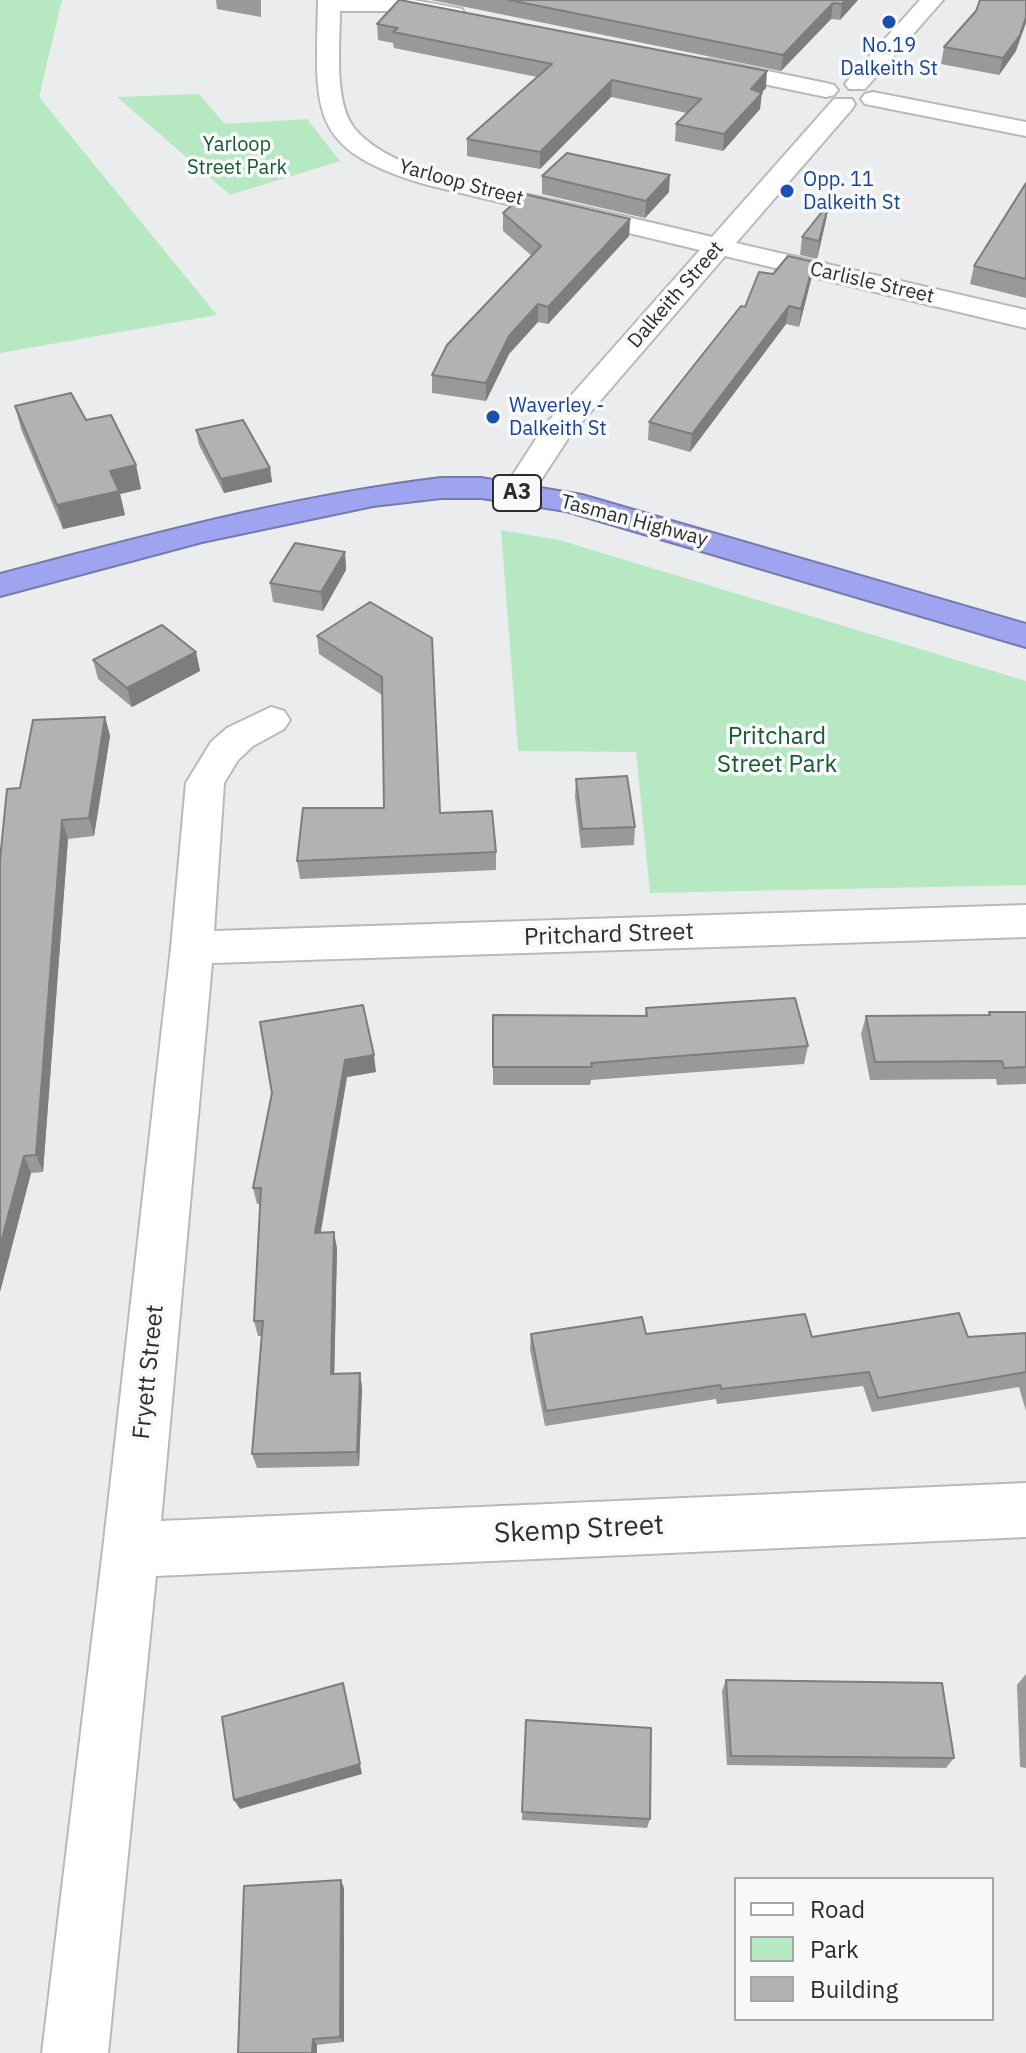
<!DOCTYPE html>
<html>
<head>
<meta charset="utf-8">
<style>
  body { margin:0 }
  #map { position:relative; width:1026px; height:2053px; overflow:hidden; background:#ebeced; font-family:"IBM Plex Sans",sans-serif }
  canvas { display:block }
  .legend { position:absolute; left:734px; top:1877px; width:260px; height:144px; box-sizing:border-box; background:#f8f9fa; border:2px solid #a7a7a8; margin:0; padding:10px 14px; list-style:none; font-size:24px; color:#2d2d2e }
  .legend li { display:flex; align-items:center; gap:16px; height:40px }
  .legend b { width:40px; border:2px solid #a7a7a8 }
</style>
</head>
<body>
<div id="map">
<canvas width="1026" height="2053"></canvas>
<ul class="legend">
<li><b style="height:10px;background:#fff"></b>Road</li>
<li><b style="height:22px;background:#b6e9c2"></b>Park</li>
<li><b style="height:22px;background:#b3b2b3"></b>Building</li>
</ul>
</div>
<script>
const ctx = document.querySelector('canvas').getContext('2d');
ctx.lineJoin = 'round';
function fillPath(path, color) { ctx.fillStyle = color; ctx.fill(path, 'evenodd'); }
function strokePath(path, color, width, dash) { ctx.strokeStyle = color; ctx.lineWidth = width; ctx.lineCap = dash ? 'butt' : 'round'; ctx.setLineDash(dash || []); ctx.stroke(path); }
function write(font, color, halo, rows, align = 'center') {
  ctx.font = font + ' "IBM Plex Sans",sans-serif'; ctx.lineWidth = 7; ctx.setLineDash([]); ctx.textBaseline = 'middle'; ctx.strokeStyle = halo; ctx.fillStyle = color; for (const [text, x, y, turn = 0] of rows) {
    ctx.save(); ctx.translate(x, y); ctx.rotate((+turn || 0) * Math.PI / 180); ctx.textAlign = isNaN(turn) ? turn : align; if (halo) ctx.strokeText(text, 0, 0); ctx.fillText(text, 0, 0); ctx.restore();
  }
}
fillPath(new Path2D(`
  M 0,0 L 62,0 L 39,97 L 217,315 L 0,353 Z
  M 199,94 L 225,124 L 307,119 L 340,161 L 230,195 L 117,97 Z
  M 501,530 L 559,540 L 1026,681 L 1026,885 L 650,893 L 636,752 L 518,751 Z`), '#b6e9c2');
const street = new Path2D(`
  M 318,0 L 413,0 L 462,9 L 465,14 L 454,21 L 398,11 L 340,11 C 340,43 333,103 355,129 C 393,175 497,187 552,200 C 606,212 659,224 712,237 L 834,99 L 852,99 L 855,104 L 852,109 L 736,243 L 1026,310 L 1026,328 L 725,256 L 569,437 L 528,500 L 517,503 L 506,500 L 501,493 L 545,425 L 700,250 L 428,185 C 306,150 316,112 318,0 Z
  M 920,0 L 943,0 L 865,89 L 849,89 L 845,84 L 849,79 Z
  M 709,59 L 826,83 L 834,85 L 838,90 L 834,95 L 826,97 L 701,71 L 697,66 L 701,61 Z
  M 873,92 L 1026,122 L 1026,136 L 865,104 L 861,99 L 865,94 Z
  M 271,707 L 284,711 L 290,720 L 284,729 L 253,746 L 238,760 L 224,783 L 214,931 L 1026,905 L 1026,937 L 212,963 L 161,1521 L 1026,1483 L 1026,1537 L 156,1576 L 108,2053 L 42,2053 L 103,1550 L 171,948 L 186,783 L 211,742 L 227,728 Z`);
const highway = new Path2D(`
  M 441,478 L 481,478 L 582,495 L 1026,624 L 1026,647 L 566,511 L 481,498 L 441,498 L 373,506 L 202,542 L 0,596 L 0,574 C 146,536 291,496 441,478 Z`);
strokePath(street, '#b8b9ba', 4);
strokePath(highway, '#767aab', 4);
fillPath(street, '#fff');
fillPath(highway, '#9ea4ef');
fillPath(new Path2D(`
  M 216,0 L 261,0 L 261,17 L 217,9 Z
  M 431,0 L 858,0 L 840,20 L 831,19 L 781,71 Z
  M 377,24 L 766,88 L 761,92 L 760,109 L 723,151 L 675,141 L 676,124 L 687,113 L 611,97 L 540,169 L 467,156 L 467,139 L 537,77 L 394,48 L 393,43 L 378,40 Z
  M 944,47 L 1016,51 L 999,75 L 941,64 Z
  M 542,176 L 669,192 L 645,218 L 542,194 Z
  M 1026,183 L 1026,298 L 970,284 L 974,266 Z
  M 829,203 L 826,220 L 817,259 L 800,255 L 802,237 Z
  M 503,213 L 630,219 L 629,236 L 548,324 L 538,322 L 509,354 L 486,401 L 432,393 L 432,375 L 532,256 L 503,231 Z
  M 814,262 L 811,280 L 799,327 L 786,324 L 690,452 L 648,440 L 649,422 L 773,274 Z
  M 15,406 L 86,420 L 136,465 L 141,489 L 120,494 L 125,515 L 63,529 L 21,429 Z
  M 196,430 L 270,468 L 272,482 L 224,493 L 199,445 Z
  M 345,552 L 346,570 L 323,611 L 273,602 L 270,583 Z
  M 370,602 L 440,813 L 496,852 L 496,870 L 300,879 L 297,861 L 384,808 L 382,695 L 319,654 L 317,636 Z
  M 196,652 L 200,671 L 132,707 L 98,679 L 93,660 Z
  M 105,717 L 110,736 L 94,836 L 68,839 L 43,1172 L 31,1173 L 0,1292 L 20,788 Z
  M 576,779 L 635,827 L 634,845 L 581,848 L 575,797 Z
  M 646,1008 L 808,1046 L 804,1064 L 591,1080 L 590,1085 L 493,1085 L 493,1015 L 645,1016 Z
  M 989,1012 L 1026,1012 L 1026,1084 L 997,1085 L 996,1079 L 870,1080 L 861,1034 L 866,1016 L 988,1015 Z
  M 260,1022 L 376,1072 L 347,1077 L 320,1233 L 337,1248 L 334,1374 L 360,1373 L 362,1388 L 359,1466 L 257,1468 L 252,1454 L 262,1336 L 258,1336 L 254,1321 L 260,1204 L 257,1204 L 253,1188 L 272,1093 Z
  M 1026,1333 L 1026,1411 L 1019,1387 L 872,1412 L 863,1386 L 717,1404 L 716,1399 L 545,1426 L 530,1349 L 531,1334 L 646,1334 L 812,1337 L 968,1337 Z
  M 1026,1674 L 1026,1768 L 1020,1767 L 1017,1685 Z
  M 726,1680 L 954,1758 L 946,1768 L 727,1765 L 722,1691 Z
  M 526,1720 L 650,1819 L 647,1828 L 522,1820 Z
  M 344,1888 L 344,2042 L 238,2053 Z`), '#9a999a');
fillPath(new Path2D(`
  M 846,0 L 858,0 L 840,20 L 842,4 Z
  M 833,3 L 831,19 L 781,71 L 783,55 Z
  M 1026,17 L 1026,23 L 1016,51 L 999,75 L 1003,58 Z
  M 767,71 L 766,88 L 749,106 L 751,89 Z
  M 612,80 L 611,97 L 540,169 L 540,152 Z
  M 762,93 L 760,109 L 723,151 L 724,134 Z
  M 670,175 L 669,192 L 645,218 L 646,201 Z
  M 829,203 L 826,220 L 817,259 L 819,241 Z
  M 630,219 L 629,236 L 548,324 L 548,307 Z
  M 814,262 L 811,280 L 799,327 L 801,309 Z
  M 538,304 L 538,322 L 509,354 L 486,401 L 486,383 L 509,336 Z
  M 789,306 L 786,324 L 690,452 L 692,434 Z
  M 136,465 L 141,489 L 120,494 L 125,515 L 63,529 L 57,505 L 110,471 Z
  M 270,468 L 272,482 L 224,493 L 221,479 Z
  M 345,552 L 346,570 L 323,611 L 321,592 Z
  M 196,652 L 200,671 L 132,707 L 127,688 Z
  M 105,717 L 110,736 L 94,836 L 89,818 Z
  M 62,820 L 68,839 L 43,1172 L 36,1155 Z
  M 374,1055 L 376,1072 L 347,1077 L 318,1249 L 315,1233 L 345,1060 Z
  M 24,1156 L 31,1173 L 0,1292 L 0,1246 Z
  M 334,1232 L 337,1248 L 334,1388 L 331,1374 Z
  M 360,1373 L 362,1388 L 359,1466 L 357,1452 Z
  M 343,1683 L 362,1774 L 240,1809 L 234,1800 Z
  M 341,1880 L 344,1888 L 344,2042 L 340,2037 Z
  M 313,2039 L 317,2044 L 317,2053 L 312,2053 Z`), '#7d7d7d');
const building = new Path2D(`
  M 399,0 L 400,0 L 767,71 L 751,89 L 762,93 L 724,134 L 676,124 L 701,99 L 612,80 L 540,152 L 467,139 L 552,64 L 393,32 L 398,28 L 377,24 Z
  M 509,0 L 846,0 L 842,4 L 833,3 L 783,55 Z
  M 980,0 L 1026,0 L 1026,17 L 1020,35 L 1003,58 L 944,47 L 976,11 Z
  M 567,153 L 670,175 L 646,201 L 542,176 Z
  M 1026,183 L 1026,279 L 974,266 Z
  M 524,194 L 630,219 L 548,307 L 538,304 L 509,336 L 486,383 L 432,375 L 447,345 L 541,246 L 503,213 Z
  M 829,203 L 819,241 L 802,237 Z
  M 788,256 L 814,262 L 801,309 L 789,306 L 692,434 L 649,422 L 741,306 L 745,307 L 759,272 L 773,274 Z
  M 71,393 L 86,420 L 111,415 L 136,465 L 110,471 L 119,491 L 57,505 L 15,406 Z
  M 243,420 L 270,468 L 221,479 L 196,430 Z
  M 295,543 L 345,552 L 321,592 L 270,583 Z
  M 370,602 L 432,638 L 440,813 L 492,811 L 496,852 L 297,861 L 303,808 L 384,808 L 382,677 L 317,636 Z
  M 162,625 L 196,652 L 127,688 L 93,660 Z
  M 105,717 L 89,818 L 62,820 L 36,1155 L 24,1156 L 0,1246 L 0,860 L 7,789 L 20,788 L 33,720 Z
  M 627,776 L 635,827 L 582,829 L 576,779 Z
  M 795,998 L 808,1046 L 591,1063 L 592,1067 L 493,1067 L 493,1015 L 647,1016 L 646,1008 Z
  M 363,1005 L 374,1055 L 345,1060 L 315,1233 L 334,1232 L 331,1374 L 360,1373 L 357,1452 L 252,1454 L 263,1321 L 254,1321 L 261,1188 L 253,1188 L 272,1093 L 260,1022 Z
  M 989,1012 L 1026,1012 L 1026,1067 L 1004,1068 L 1002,1061 L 875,1062 L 866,1016 L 990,1015 Z
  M 959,1313 L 968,1337 L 1026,1333 L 1026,1372 L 878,1398 L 869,1372 L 721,1389 L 720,1385 L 546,1411 L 531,1334 L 642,1317 L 646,1334 L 805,1314 L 812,1337 Z
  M 726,1680 L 942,1683 L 954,1758 L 731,1756 Z
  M 343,1683 L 360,1764 L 234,1800 L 222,1717 Z
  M 526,1720 L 651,1728 L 650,1819 L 522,1812 Z
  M 341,1880 L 340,2037 L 313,2039 L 312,2053 L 238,2053 L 244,1886 Z`);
fillPath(building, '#b3b2b3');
strokePath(building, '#7d7d7d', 2);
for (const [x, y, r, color] of [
  [889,22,8,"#1a4fb4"],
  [787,191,8,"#1a4fb4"],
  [493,417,8,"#1a4fb4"]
]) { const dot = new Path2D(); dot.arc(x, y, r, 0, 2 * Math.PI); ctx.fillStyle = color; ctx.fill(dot); strokePath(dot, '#f8f9fa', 3); }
write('20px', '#164399', '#f8f9fa', [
  ["No.19",889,46,"center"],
  ["Dalkeith St",889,69,"center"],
  ["Opp. 11",803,180],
  ["Dalkeith St",803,203],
  ["Waverley -",509,406],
  ["Dalkeith St",509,429]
], 'left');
write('20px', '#195830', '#f8f9fa', [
  ["Yarloop",237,145],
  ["Street Park",237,168]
]);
write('20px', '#2d2d2e', '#f8f9fa', [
  ["Yarloop Street",461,183,15],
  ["Carlisle Street",872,283,13],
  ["Dalkeith Street",676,295,-49],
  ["Tasman Highway",634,521,15]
]);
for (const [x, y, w] of [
  [517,493,48]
]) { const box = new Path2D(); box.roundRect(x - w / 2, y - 18, w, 36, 6); ctx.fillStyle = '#f8f9fa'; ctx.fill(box); strokePath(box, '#2d2d2e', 2); }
write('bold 22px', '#2d2d2e', null, [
  ["A3",517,493]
]);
write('24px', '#195830', '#f8f9fa', [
  ["Pritchard",777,737],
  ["Street Park",777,765]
]);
write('24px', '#2d2d2e', '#f8f9fa', [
  ["Pritchard Street",609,935,-2],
  ["Fryett Street",149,1372,-84]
]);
write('28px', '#2d2d2e', '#f8f9fa', [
  ["Skemp Street",579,1530,-3]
]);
</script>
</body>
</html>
